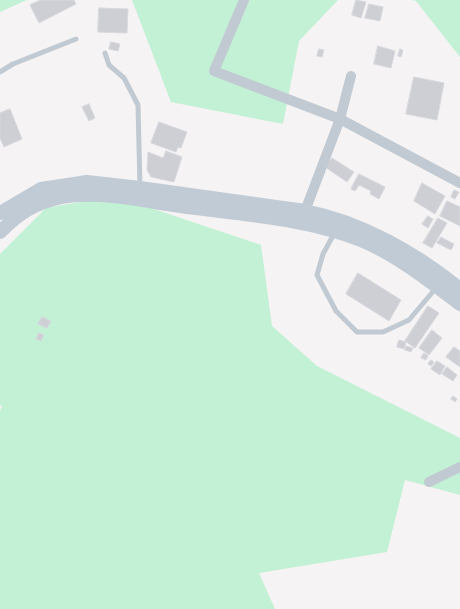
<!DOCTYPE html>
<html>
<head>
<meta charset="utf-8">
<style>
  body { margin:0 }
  canvas { display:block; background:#f5f3f3 }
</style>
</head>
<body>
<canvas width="460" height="609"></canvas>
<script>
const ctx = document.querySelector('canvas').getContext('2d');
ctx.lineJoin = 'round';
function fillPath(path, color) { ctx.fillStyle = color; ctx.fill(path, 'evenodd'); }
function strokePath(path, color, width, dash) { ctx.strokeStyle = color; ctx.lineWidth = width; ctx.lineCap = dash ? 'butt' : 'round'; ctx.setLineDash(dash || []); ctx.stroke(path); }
fillPath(new Path2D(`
  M 0,0 L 27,0 L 0,12 Z
  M 132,0 L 338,0 L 299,41 L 283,124 L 171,102 Z
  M 411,0 L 460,0 L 460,57 L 416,1 Z
  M 115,196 L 261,245 L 272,326 L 317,366 L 460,438 L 460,495 L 405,480 L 387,552 L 259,573 L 275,609 L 0,609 L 0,410 L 2,407 L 0,404 L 0,254 L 46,208 Z`), '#c3f1d5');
const building = new Path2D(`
  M 41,0 L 74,0 L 76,4 L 39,23 L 30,5 Z
  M 356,0 L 366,2 L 361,18 L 352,15 Z
  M 369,4 L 383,7 L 380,21 L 365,18 Z
  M 99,8 L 128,9 L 127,33 L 98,32 Z
  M 111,42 L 120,44 L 118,51 L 109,49 Z
  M 378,46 L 395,51 L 391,68 L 374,64 Z
  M 319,49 L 324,50 L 322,57 L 317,56 Z
  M 400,49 L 403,50 L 401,57 L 398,56 Z
  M 414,77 L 444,83 L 437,120 L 406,114 Z
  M 89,104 L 95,118 L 89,121 L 82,107 Z
  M 10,109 L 22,139 L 4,147 L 0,138 L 0,113 Z
  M 159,122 L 187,132 L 181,148 L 178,147 L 176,152 L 151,143 Z
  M 166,151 L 182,157 L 174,182 L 151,177 L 147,170 L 148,152 L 163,158 Z
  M 332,158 L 354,172 L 347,182 L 325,167 Z
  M 359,174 L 385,187 L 379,199 L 370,194 L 371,191 L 359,185 L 355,191 L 351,189 Z
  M 422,183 L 445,196 L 435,214 L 414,201 Z
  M 454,190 L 459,192 L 455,199 L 451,197 Z
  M 447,201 L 460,207 L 460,226 L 440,216 Z
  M 428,216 L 433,219 L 428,228 L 422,224 Z
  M 438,218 L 447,223 L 432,248 L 423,243 Z
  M 441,237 L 454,244 L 451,250 L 437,243 Z
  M 358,273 L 401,300 L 389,321 L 346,294 Z
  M 428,306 L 439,313 L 415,348 L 405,341 Z
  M 42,317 L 51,321 L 47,328 L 38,324 Z
  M 432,330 L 442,338 L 429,355 L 419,348 Z
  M 39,333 L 44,335 L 41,341 L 36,339 Z
  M 399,340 L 406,342 L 404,349 L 397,347 Z
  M 406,346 L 413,348 L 411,352 L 405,350 Z
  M 454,347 L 460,351 L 460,367 L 446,357 Z
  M 424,353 L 428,356 L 426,360 L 421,358 Z
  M 431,360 L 434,362 L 431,366 L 428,364 Z
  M 437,361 L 445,366 L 440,375 L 431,369 Z
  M 447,367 L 457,375 L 453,381 L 442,374 Z
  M 453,396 L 457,399 L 455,402 L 451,399 Z`);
fillPath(building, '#cdcfd5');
strokePath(building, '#d7d9de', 1);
strokePath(new Path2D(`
  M 105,53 L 109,65 L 124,78 L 138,105 L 140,187
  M 0,72 L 13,64 L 76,39
  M 335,232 L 323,254 L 317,275 L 336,311 L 357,332 L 383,332 L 409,320 L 436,288`), '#c1cad2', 5);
strokePath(new Path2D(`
  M 244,0 L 214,71 L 340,119 L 460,183
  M 305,211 L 340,119 L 351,76
  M 429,482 L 460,467`), '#c1cad2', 10);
strokePath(new Path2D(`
  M 0,213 L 41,189 L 87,182 L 140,188 L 305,211 C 361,222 416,253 460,289
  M 0,232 C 20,212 35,203 62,197 C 98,190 144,201 180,206 C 238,214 307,218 361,240 C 397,255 430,281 460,304`), '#c1cbd6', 14);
</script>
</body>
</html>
